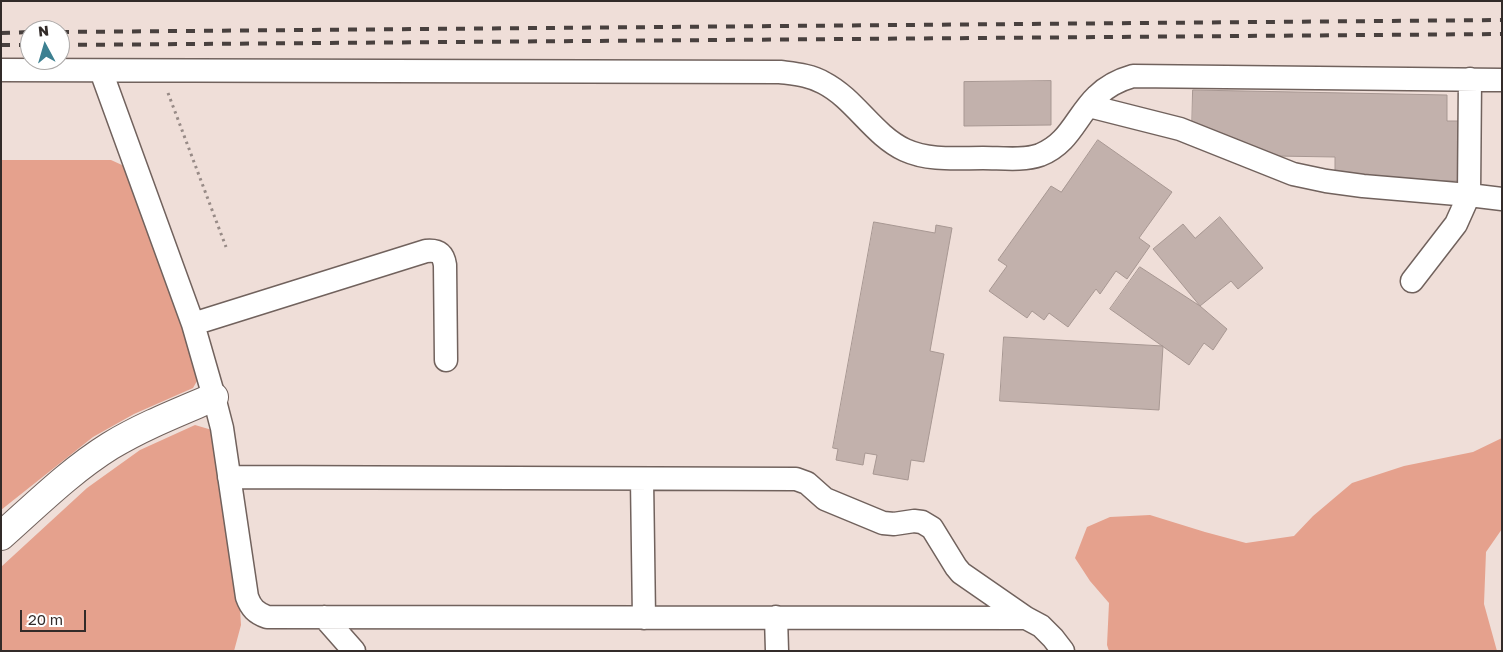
<!DOCTYPE html>
<html>
<head>
<meta charset="utf-8">
<style>
  body { margin:0 }
  #map { position:relative; width:1503px; height:652px; overflow:hidden; background:#efded8; font-family:"Golos Text",sans-serif }
  canvas { display:block }
  .frame { position:absolute; inset:0; border:2px solid #322b29; pointer-events:none }
  .north { position:absolute; left:20px; top:20px; width:50px; height:50px; box-sizing:border-box; background:#fff; border:1px solid #adaaa9; border-radius:50%; rotate:354deg; font-size:14px; font-weight:700; line-height:20px; text-align:center; color:#322b29 }
  .north::after { content:''; display:block; margin:auto; width:18px; height:22px; background:#3d8091; clip-path:polygon(50% 0,100% 100%,50% 72%,0 100%) }
  .scale { position:absolute; left:20px; top:610px; width:66px; height:22px; box-sizing:border-box; border:2px solid #322b29; border-top:0; padding-left:6px; font-size:15px; line-height:18px; white-space:nowrap; color:#322b29; -webkit-text-stroke:4px #fff; paint-order:stroke }
</style>
</head>
<body>
<div id="map">
<canvas width="1503" height="652"></canvas>
<div class="frame"></div>
<div class="north">N</div>
<div class="scale">20 m</div>
</div>
<script>
const ctx = document.querySelector('canvas').getContext('2d');
ctx.lineJoin = 'round';
function fillPath(path, color) { ctx.fillStyle = color; ctx.fill(path, 'evenodd'); }
function strokePath(path, color, width, dash) { ctx.strokeStyle = color; ctx.lineWidth = width; ctx.lineCap = dash ? 'butt' : 'round'; ctx.setLineDash(dash || []); ctx.stroke(path); }
fillPath(new Path2D(`
  M 1,160 L 111,160 L 122,165 L 129,171 L 201,374 L 193,388 L 134,414 L 93,437 L 1,510 Z
  M 195,425 L 212,430 L 240,609 L 241,625 L 234,651 L 1,651 L 1,567 L 87,488 L 140,450 Z
  M 1502,438 L 1502,529 L 1486,552 L 1484,604 L 1497,651 L 1109,651 L 1107,645 L 1109,603 L 1090,581 L 1075,558 L 1087,527 L 1110,517 L 1150,515 L 1205,532 L 1246,543 L 1294,536 L 1313,516 L 1352,483 L 1404,466 L 1473,452 Z`), '#e5a18d');
const building = new Path2D(`
  M 1051,81 L 1051,125 L 964,126 L 964,82 Z
  M 1193,90 L 1447,95 L 1447,121 L 1462,121 L 1460,181 L 1335,179 L 1335,157 L 1276,156 L 1192,132 Z
  M 1098,140 L 1172,192 L 1139,238 L 1150,246 L 1127,279 L 1116,271 L 1100,294 L 1096,289 L 1068,327 L 1049,313 L 1044,320 L 1032,311 L 1027,318 L 989,291 L 1007,266 L 998,260 L 1051,186 L 1061,192 Z
  M 1220,217 L 1263,268 L 1238,289 L 1231,281 L 1200,306 L 1153,249 L 1183,224 L 1195,238 Z
  M 874,222 L 935,233 L 936,225 L 952,228 L 930,351 L 944,354 L 924,462 L 911,460 L 908,480 L 873,474 L 877,455 L 865,453 L 863,465 L 836,460 L 838,449 L 833,448 Z
  M 1140,267 L 1200,306 L 1227,329 L 1213,350 L 1204,343 L 1189,365 L 1110,309 Z
  M 1004,337 L 1163,346 L 1159,410 L 1000,401 Z`);
fillPath(building, '#c2b1ac');
strokePath(building, '#a79792', 1);
const minor = new Path2D(`
  M 1,70 L 780,72 C 795,74 810,75 824,83 C 855,99 873,135 905,150 C 929,161 957,158 983,158 C 1001,158 1023,161 1040,155 C 1070,143 1076,116 1097,96 C 1107,86 1119,80 1133,76 L 1502,80
  M 101,71 L 193,324 L 214,397 L 222,428 L 247,597 C 251,608 256,613 267,617 L 1026,618
  M 1089,106 L 1180,129 L 1293,174 L 1326,181 L 1363,186 L 1469,195 L 1502,199
  M 1412,281 L 1456,224 L 1469,195 L 1470,79
  M 193,324 L 426,251 C 437,250 443,252 445,265 L 446,360
  M 229,477 L 796,479 L 807,483 L 825,499 L 883,523 L 894,524 L 914,521 L 922,522 L 932,528 L 956,567 L 961,573 L 1026,618 L 1041,626 L 1053,638 L 1063,651
  M 642,479 L 644,618
  M 324,617 L 354,651
  M 776,617 L 777,651`);
const tertiary = new Path2D(`
  M 1,536 C 36,505 70,471 110,446 C 143,426 179,412 214,397`);
strokePath(minor, '#71625d', 25);
strokePath(tertiary, '#71625d', 30);
strokePath(new Path2D(`
  M 168,93 L 226,247`), '#978a86', 3, [2.5, 4]);
strokePath(minor, '#fff', 22);
strokePath(tertiary, '#fff', 28);
strokePath(new Path2D(`
  M 60,32 L 1502,20
  M 1,33 L 30,32
  M 1,45 L 30,45
  M 60,45 L 1502,34`), '#48403e', 4, [9, 9]);
</script>
</body>
</html>
